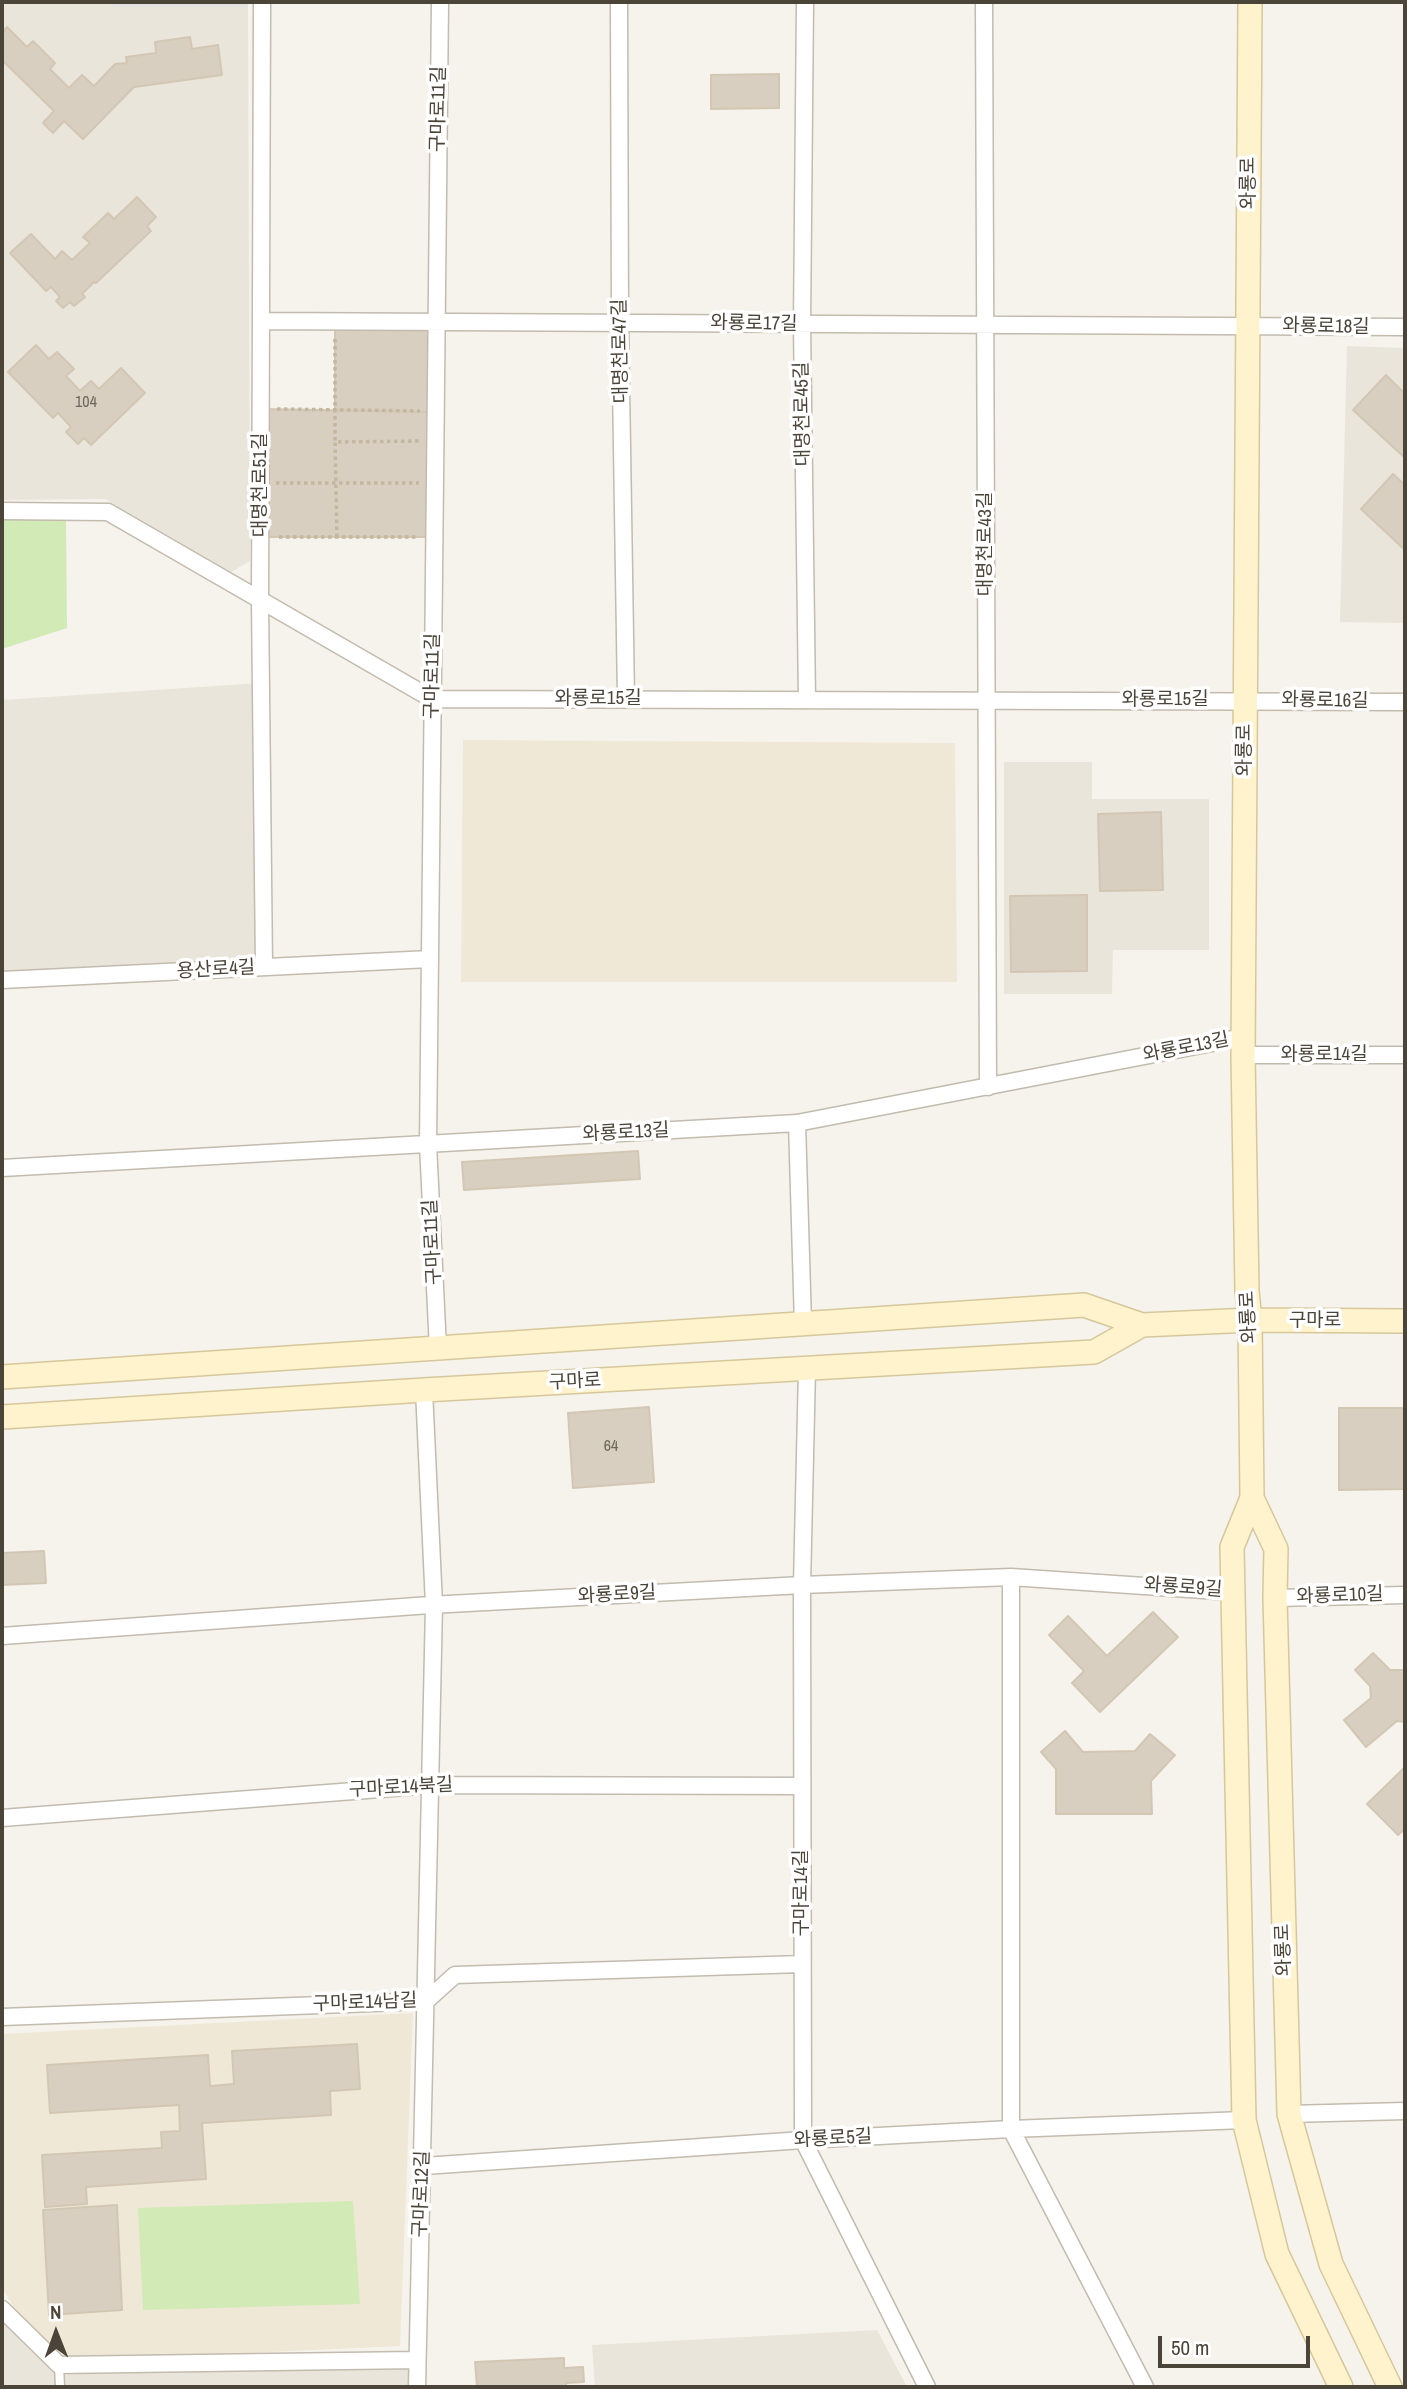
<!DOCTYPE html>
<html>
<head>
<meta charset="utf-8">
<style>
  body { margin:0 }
  #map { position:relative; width:1407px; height:2389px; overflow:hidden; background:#f6f3ec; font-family:"Archivo Narrow",sans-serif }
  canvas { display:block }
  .frame { position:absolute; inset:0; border:4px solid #4b4439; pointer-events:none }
  .north { position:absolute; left:21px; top:2298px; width:70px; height:70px; -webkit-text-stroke:5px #fff; paint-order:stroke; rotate:359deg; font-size:19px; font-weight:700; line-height:28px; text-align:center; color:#4b4439 }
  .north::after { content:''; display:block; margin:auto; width:24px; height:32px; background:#4b4439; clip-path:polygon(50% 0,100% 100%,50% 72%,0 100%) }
  .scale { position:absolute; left:1158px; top:2336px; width:152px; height:32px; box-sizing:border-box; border:4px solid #4b4439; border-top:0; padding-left:9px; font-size:21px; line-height:24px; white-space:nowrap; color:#4b4439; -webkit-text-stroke:5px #fff; paint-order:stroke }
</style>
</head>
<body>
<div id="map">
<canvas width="1407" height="2389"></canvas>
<div class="frame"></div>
<div class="north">N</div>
<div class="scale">50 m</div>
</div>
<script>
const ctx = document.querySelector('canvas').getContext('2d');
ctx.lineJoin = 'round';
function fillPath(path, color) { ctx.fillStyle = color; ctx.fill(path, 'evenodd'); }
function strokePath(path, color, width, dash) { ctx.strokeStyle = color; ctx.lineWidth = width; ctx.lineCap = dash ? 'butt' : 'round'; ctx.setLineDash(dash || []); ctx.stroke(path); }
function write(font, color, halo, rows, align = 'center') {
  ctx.font = font + ' "Archivo Narrow","Noto Sans KR",sans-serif'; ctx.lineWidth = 7; ctx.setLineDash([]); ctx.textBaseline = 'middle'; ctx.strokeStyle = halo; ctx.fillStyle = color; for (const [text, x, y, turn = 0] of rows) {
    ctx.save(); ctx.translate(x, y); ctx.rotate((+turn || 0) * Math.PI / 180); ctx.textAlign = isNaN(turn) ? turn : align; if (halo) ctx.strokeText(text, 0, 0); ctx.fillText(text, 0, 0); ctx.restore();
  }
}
fillPath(new Path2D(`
  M 2,2 L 112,2 L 113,7 L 248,7 L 250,561 L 231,572 L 105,499 L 2,500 Z
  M 1347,346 L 1405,348 L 1405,623 L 1340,622 Z
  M 261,683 L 264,967 L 2,980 L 2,700 Z
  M 1004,762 L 1092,762 L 1092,799 L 1209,799 L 1209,950 L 1113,950 L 1112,994 L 1004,994 Z
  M 2,2316 L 60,2375 L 416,2360 L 417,2387 L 2,2387 Z
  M 877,2330 L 907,2387 L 595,2387 L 592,2345 Z`), '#eae5da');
fillPath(new Path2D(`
  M 463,740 L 955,743 L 957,982 L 461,982 Z
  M 413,2013 L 400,2346 L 78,2361 L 45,2342 L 18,2314 L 2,2288 L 2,2034 Z`), '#efe8d6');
fillPath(new Path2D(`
  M 2,517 L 66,518 L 67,628 L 2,649 Z
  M 353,2201 L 360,2304 L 143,2310 L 138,2208 Z`), '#d2eab5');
fillPath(new Path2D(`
  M 112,2 L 248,2 L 248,7 L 112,7 Z`), '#e5e3e0');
const building = new Path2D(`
  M 7,27 L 27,47 L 33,41 L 55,63 L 50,69 L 69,88 L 82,75 L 94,86 L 115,64 L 127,63 L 126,57 L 156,53 L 155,42 L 190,37 L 192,49 L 218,45 L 222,75 L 134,87 L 83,139 L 64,121 L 53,133 L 43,123 L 54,111 L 2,60 L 2,33 Z
  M 779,74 L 779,108 L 711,109 L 711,75 Z
  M 137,197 L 156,217 L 147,226 L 151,231 L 96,283 L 94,282 L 82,294 L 85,297 L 74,306 L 70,302 L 63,308 L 56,301 L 60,297 L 51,287 L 46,291 L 10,253 L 31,234 L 55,259 L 62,251 L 72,260 L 90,243 L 83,237 L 108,213 L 114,219 Z
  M 335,321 L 436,322 L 436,412 L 335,410 Z
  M 36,345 L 49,359 L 57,352 L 74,369 L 66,376 L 80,391 L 91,381 L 99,389 L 121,368 L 145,393 L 91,445 L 84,438 L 78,444 L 66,432 L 71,427 L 58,413 L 53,418 L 8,372 Z
  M 1386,375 L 1405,394 L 1405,458 L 1353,410 Z
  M 261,409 L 436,412 L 434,537 L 261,537 Z
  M 1393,474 L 1405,485 L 1405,550 L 1361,509 Z
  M 1161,812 L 1163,890 L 1100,891 L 1098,814 Z
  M 1087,895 L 1087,971 L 1011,972 L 1010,896 Z
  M 638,1151 L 640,1179 L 464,1190 L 462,1162 Z
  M 649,1407 L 654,1482 L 573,1488 L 568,1413 Z
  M 1339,1408 L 1405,1408 L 1405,1489 L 1339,1490 Z
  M 44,1551 L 46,1583 L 2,1585 L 2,1553 Z
  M 1153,1612 L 1178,1637 L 1100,1712 L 1072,1683 L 1084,1671 L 1049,1635 L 1068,1616 L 1107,1656 Z
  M 1373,1653 L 1390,1670 L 1405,1670 L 1405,1722 L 1397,1721 L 1366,1747 L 1344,1720 L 1371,1698 L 1370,1686 L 1355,1670 Z
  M 1065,1731 L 1083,1752 L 1135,1751 L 1150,1734 L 1175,1755 L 1151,1781 L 1152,1814 L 1056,1814 L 1056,1769 L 1041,1752 Z
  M 1405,1767 L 1405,1829 L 1398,1835 L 1367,1804 Z
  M 357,2044 L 360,2089 L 330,2091 L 331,2115 L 202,2123 L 206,2179 L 86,2187 L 87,2204 L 45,2207 L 42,2155 L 162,2148 L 161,2132 L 180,2131 L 179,2105 L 50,2113 L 47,2065 L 208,2055 L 210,2086 L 234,2084 L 232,2051 Z
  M 117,2205 L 122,2310 L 49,2315 L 43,2210 Z
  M 564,2358 L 564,2368 L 583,2367 L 584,2382 L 566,2383 L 566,2387 L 477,2387 L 475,2362 Z`);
fillPath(building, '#d8cfc1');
strokePath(building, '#d3c7b4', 2);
const service = new Path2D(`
  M 59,2365 L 60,2387`);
const minor = new Path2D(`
  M 262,2 L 260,601 L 264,967
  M 619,2 L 620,322 L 626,699
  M 805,2 L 802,325 L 807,700
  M 984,2 L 988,1087
  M 261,321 L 1405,327
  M 2,511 L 108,512 L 432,699 L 1405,702
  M 2,980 L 430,959
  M 1243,1055 L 1405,1055
  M 797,1123 L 803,1324
  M 2,1168 L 797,1123 L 1243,1037
  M 438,1349 L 428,1144 L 440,2
  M 807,1369 L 802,1585 L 803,2140 L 927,2387
  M 1011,1577 L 1011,2129 L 1145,2387
  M 1275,1598 L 1405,1595
  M 2,1636 L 430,1605 L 802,1585 L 1011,1577 L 1233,1592
  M 2,1818 L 432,1785 L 802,1786
  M 2,2017 L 426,2001 L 455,1975 L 802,1964
  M 1289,2114 L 1405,2111
  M 424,2166 L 803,2140 L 1011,2129 L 1244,2120
  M 2,2309 L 59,2365 L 416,2360
  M 417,2387 L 434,1605 L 424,1390`);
const secondary = new Path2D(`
  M 1250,2 L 1243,1055 L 1247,1291 L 1250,1320 L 1252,1498 L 1232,1547 L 1244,2120 L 1277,2254 L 1341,2387
  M 2,1377 L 1084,1305 L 1142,1325 L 1250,1320 L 1405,1321
  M 2,1417 L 424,1390 L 1094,1352 L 1142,1325
  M 1252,1498 L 1276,1549 L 1275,1598 L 1289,2114 L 1331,2264 L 1390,2387`);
strokePath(service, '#c2bbae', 11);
strokePath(minor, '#c2bbae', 19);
strokePath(secondary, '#d6c79b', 26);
strokePath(new Path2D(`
  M 335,339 L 335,442
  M 277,409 L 420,411
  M 276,483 L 419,483
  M 279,537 L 418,537
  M 337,537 L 335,442 L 419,441`), '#c4b79f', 3.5, [3.5, 3.5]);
strokePath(service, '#fff', 8);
strokePath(minor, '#fff', 16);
strokePath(secondary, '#fff3cd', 23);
write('16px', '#6e675b', null, [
  ["104",86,403],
  ["64",611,1447]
]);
write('19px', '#4b4439', '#fff', [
  ["구마로11길",439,109,-89],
  ["와룡로",1249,183,-90],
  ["와룡로17길",754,324,1],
  ["와룡로18길",1326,327,1],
  ["대명천로47길",621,351,-91],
  ["대명천로45길",803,414,-91],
  ["대명천로51길",261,485,-90],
  ["대명천로43길",986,544,-90],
  ["구마로11길",433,676,-89],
  ["와룡로15길",598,699],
  ["와룡로15길",1165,700],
  ["와룡로16길",1325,701,1],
  ["와룡로",1245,750,-90],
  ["용산로4길",216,970,-3],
  ["와룡로13길",1186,1048,-11],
  ["와룡로14길",1324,1055],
  ["와룡로13길",626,1133,-3],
  ["구마로11길",433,1242,-93],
  ["와룡로",1249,1317,-93],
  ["구마로",1315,1321],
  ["구마로",575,1382,-3],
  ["와룡로9길",1183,1588,4],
  ["와룡로9길",617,1595,-3],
  ["와룡로10길",1340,1596,-2],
  ["구마로14북길",401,1788,-3],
  ["구마로14길",802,1893,-90],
  ["와룡로",1284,1950,-92],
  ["구마로14남길",365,2003,-2],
  ["와룡로5길",833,2139,-3],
  ["구마로12길",422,2194,-88]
]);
</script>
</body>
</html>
